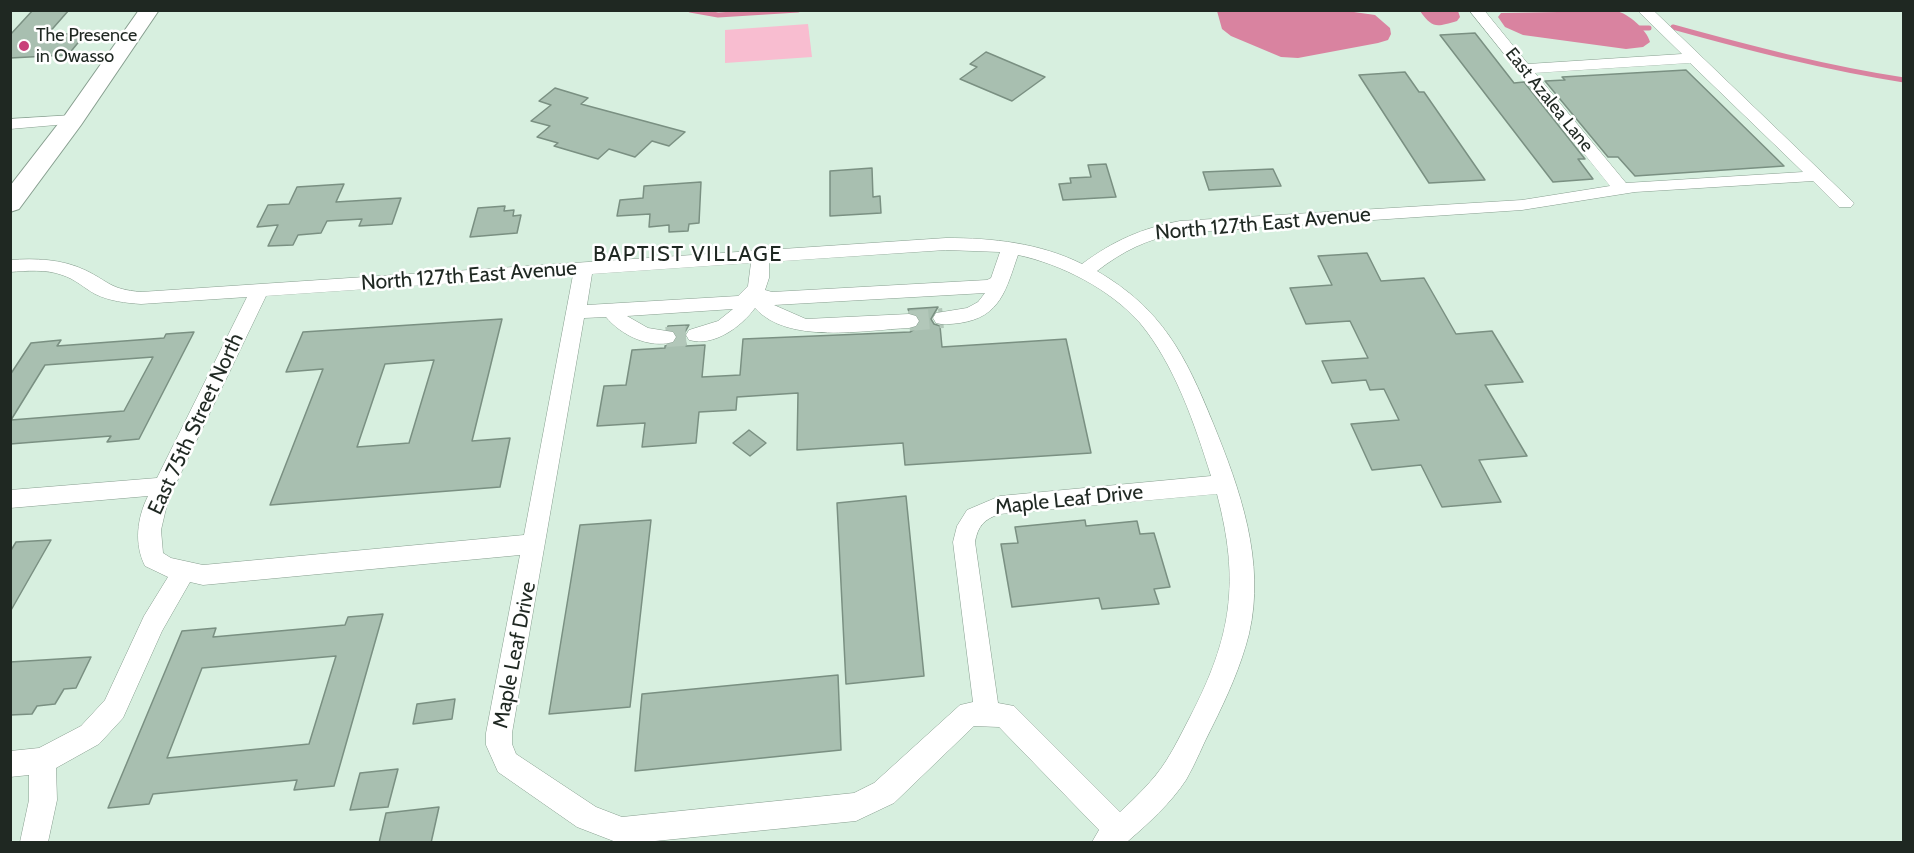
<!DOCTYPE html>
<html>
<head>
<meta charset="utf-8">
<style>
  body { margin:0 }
  #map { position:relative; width:1914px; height:853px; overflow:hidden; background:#d7efdf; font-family:Cabin,sans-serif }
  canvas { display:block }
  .frame { position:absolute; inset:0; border:12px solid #1f2822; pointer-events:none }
</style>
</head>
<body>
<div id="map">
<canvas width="1914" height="853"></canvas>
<div class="frame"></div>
</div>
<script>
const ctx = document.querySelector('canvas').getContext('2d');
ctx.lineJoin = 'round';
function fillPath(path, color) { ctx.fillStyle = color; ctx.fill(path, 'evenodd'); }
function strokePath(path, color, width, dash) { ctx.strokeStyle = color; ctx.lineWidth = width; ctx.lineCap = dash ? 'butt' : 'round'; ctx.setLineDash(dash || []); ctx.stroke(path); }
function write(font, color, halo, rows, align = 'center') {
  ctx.font = font + ' Cabin,sans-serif'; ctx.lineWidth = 5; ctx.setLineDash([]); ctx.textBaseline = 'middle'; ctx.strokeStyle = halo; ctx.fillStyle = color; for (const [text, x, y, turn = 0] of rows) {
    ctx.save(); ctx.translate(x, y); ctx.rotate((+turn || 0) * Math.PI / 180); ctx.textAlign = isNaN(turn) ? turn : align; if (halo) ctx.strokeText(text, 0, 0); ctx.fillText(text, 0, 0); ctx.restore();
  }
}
fillPath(new Path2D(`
  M 808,24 L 812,57 L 725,63 L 725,30 Z`), '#f8bdd0');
fillPath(new Path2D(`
  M 1217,11 L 1347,11 L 1375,15 L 1390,28 L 1391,34 L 1388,40 L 1378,43 L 1298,58 L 1281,57 L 1231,36 L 1222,29 Z
  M 1420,11 L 1458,11 L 1460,17 L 1457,21 C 1436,27 1433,29 1420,11 Z
  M 1616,11 C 1628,13 1647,30 1650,42 L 1643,47 L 1626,49 L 1523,35 L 1505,27 L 1498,17 L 1501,13 Z`), '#d983a0');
strokePath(new Path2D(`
  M 690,10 L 718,15 L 798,10
  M 1673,27 C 1749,48 1826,68 1904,80
  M 1632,28 L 1649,28`), '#d983a0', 5);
const building = new Path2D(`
  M 33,10 L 69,10 L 47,35 L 86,33 L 68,55 L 10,58 L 10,35 Z
  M 1475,33 L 1514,83 L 1524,82 L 1585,159 L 1578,159 L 1593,179 L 1553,182 L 1440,35 Z
  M 986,52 L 1045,77 L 1012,101 L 960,79 L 977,67 L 970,64 Z
  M 1686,70 L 1784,166 L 1635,176 L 1618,157 L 1608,157 L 1545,81 L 1565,80 L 1562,77 Z
  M 1405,72 L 1419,92 L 1424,92 L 1485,180 L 1429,183 L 1359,75 Z
  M 555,88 L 588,98 L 581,104 L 685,132 L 669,146 L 652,141 L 635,157 L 609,149 L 598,159 L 554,146 L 558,143 L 537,137 L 550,126 L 531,121 L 551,105 L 539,101 Z
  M 1106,164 L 1116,197 L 1063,200 L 1059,184 L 1071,183 L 1070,178 L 1091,177 L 1088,165 Z
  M 872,168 L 873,197 L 880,196 L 881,213 L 830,216 L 830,171 Z
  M 1273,169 L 1281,186 L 1209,190 L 1203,172 Z
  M 701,182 L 699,223 L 689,224 L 688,231 L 669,232 L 669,225 L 649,227 L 650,214 L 617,216 L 620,200 L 643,198 L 644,186 Z
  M 344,184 L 336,202 L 401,198 L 392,224 L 359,226 L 362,219 L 327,221 L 321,233 L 298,235 L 293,245 L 268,246 L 278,225 L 257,227 L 268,205 L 289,204 L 297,187 Z
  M 505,206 L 504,211 L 514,210 L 513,216 L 521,215 L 517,233 L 470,237 L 478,208 Z
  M 1367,253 L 1381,281 L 1424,278 L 1456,334 L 1492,331 L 1523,382 L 1485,385 L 1527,456 L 1479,460 L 1501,502 L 1442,507 L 1421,465 L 1372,470 L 1351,424 L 1399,420 L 1384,389 L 1370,390 L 1366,380 L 1332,383 L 1322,361 L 1368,358 L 1350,321 L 1306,324 L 1290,288 L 1332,285 L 1318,256 Z
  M 938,307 L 931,319 L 934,324 L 940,326 L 942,347 L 1066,339 L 1091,453 L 905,465 L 903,443 L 797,450 L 798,393 L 737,397 L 736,410 L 699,412 L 696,443 L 642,447 L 645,423 L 597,426 L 604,386 L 626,385 L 632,350 L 665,348 L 665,346 L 675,343 L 678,336 L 673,330 L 667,329 L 668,326 L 689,325 L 684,334 L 686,346 L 705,345 L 702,377 L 740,375 L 743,339 L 910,332 L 918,327 L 921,320 L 917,314 L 909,312 L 908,309 Z
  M 502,319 L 472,441 L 510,438 L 500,487 L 270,505 L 323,369 L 286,372 L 303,332 ZM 434,360 L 409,443 L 357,447 L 385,364 Z
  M 194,332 L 139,439 L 107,442 L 111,436 L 10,444 L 10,375 L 31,343 L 61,340 L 57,346 L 164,338 L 166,334 ZM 153,357 L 124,411 L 11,420 L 45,365 Z
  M 749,430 L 766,443 L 750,456 L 733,443 Z
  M 906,496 L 924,676 L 846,684 L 837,503 Z
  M 651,520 L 630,707 L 549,714 L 580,525 Z
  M 1085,520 L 1086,526 L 1137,521 L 1140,534 L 1154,533 L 1170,587 L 1154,589 L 1159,604 L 1102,609 L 1099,598 L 1012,607 L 1001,544 L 1018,543 L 1015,527 Z
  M 51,540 L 10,612 L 10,552 L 16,542 Z
  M 383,614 L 334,786 L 294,790 L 297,780 L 153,794 L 149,804 L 108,808 L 182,631 L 216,628 L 213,637 L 345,625 L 348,617 ZM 336,656 L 309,744 L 167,758 L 202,668 Z
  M 91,657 L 76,688 L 64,689 L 55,704 L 37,706 L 32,714 L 10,715 L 10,662 Z
  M 838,675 L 841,750 L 635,771 L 642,694 Z
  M 455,699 L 452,719 L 413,724 L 417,704 Z
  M 398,769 L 388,807 L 350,810 L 360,773 Z
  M 439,807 L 431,843 L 379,843 L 386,813 Z`);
fillPath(building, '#a8bfb0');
strokePath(building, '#7a9082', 1.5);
strokePath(new Path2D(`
  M 909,321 L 943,318
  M 666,337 L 696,335`), '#b2c7b9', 20, [20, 10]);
const minor = new Path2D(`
  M 1469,10 L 1484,10 L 1528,64 L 1682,54 L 1637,10 L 1653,10 L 1854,203 L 1851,207 L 1839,207 L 1813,181 L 1635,192 L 1522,210 L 1180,233 C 1147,239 1123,251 1097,271 C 1162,309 1185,354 1213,423 C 1240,489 1266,562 1249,634 C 1241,666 1227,697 1212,727 C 1203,744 1196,763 1186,780 C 1171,803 1148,824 1127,842 L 1092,842 L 1099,830 L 999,727 L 974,726 L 894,803 L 856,821 L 645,842 L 616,842 L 577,827 L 498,772 L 486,745 L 486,733 L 520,555 L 203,585 L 190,582 L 162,631 L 123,718 L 99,744 L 56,768 L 57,800 L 48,842 L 20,842 L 29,800 L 29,775 L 10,777 L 10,751 L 39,748 L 81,726 L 105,700 L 144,616 L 168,577 L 145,566 C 134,544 137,518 148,496 L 10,508 L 10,490 L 157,478 L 247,297 L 141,304 C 126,303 109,301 95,294 C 84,288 75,279 62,275 C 46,269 27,271 10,272 L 10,260 C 35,258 62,259 85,270 C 110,282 109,289 141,292 L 946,238 C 993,238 1040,243 1082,264 C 1113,241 1142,228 1180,221 L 1522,200 L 1610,186 ZM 1690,63 L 1803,172 L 1626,183 L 1535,73 ZM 946,250 L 1000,252 L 991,278 L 987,280 L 772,292 L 765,290 L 769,278 L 769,262 ZM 1018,255 C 1061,264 1110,289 1140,323 C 1175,365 1195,425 1211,476 L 1000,496 L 967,510 L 957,526 L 953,542 L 973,702 L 960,705 L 874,783 L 854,793 L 622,817 L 596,807 L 516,754 L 512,744 L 512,733 L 584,318 L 606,317 C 621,335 649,349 673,342 L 676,337 L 673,332 L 648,328 L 627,316 L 733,309 L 718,321 L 689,330 L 686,335 L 689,340 C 714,347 741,327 755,308 C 788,345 864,330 909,328 L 916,326 L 919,321 L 916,316 L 909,314 L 806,319 L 774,305 L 985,293 L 978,302 L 967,308 L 936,313 L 933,318 L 936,323 C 944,325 952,324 960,323 C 1001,317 1006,289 1018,255 ZM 751,263 L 748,286 L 738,296 L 587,305 L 592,274 ZM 573,275 L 524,535 L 203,565 L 171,558 L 163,553 L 161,530 L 168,500 L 266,296 ZM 1217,494 C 1240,582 1232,636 1190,717 C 1182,732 1175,747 1166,761 C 1154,780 1136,797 1120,812 L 1014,706 L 998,703 L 975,542 C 978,526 984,519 1000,514 Z
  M 73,115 L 79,117 L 81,120 L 79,123 L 10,129 L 10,119 Z`);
const secondary = new Path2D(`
  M 139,10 L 159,10 L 81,125 L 19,209 L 10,212 L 10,186 L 65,115 Z`);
strokePath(minor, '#879e8f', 1);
strokePath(secondary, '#879e8f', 2);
fillPath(minor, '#fff');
fillPath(secondary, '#fff');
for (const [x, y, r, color] of [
  [24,46,6,"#c9407a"]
]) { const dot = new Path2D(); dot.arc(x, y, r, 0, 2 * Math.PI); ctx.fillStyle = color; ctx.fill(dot); strokePath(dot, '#fff', 2); }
write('18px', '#1f2822', '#fff', [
  ["The Presence",36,36],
  ["in Owasso",36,57]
], 'left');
write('18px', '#1f2822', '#fff', [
  ["East Azalea Lane",1549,100,51]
]);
write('21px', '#1f2822', '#fff', [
  ["North 127th East Avenue",1263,224,-5],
  ["North 127th East Avenue",469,276,-4],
  ["East 75th Street North",196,424,-65],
  ["Maple Leaf Drive",1069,500,-6],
  ["Maple Leaf Drive",515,655,-79]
]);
ctx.letterSpacing = '1.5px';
write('22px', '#1f2822', '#fff', [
  ["BAPTIST VILLAGE",688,255]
]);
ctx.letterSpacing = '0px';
</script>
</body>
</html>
